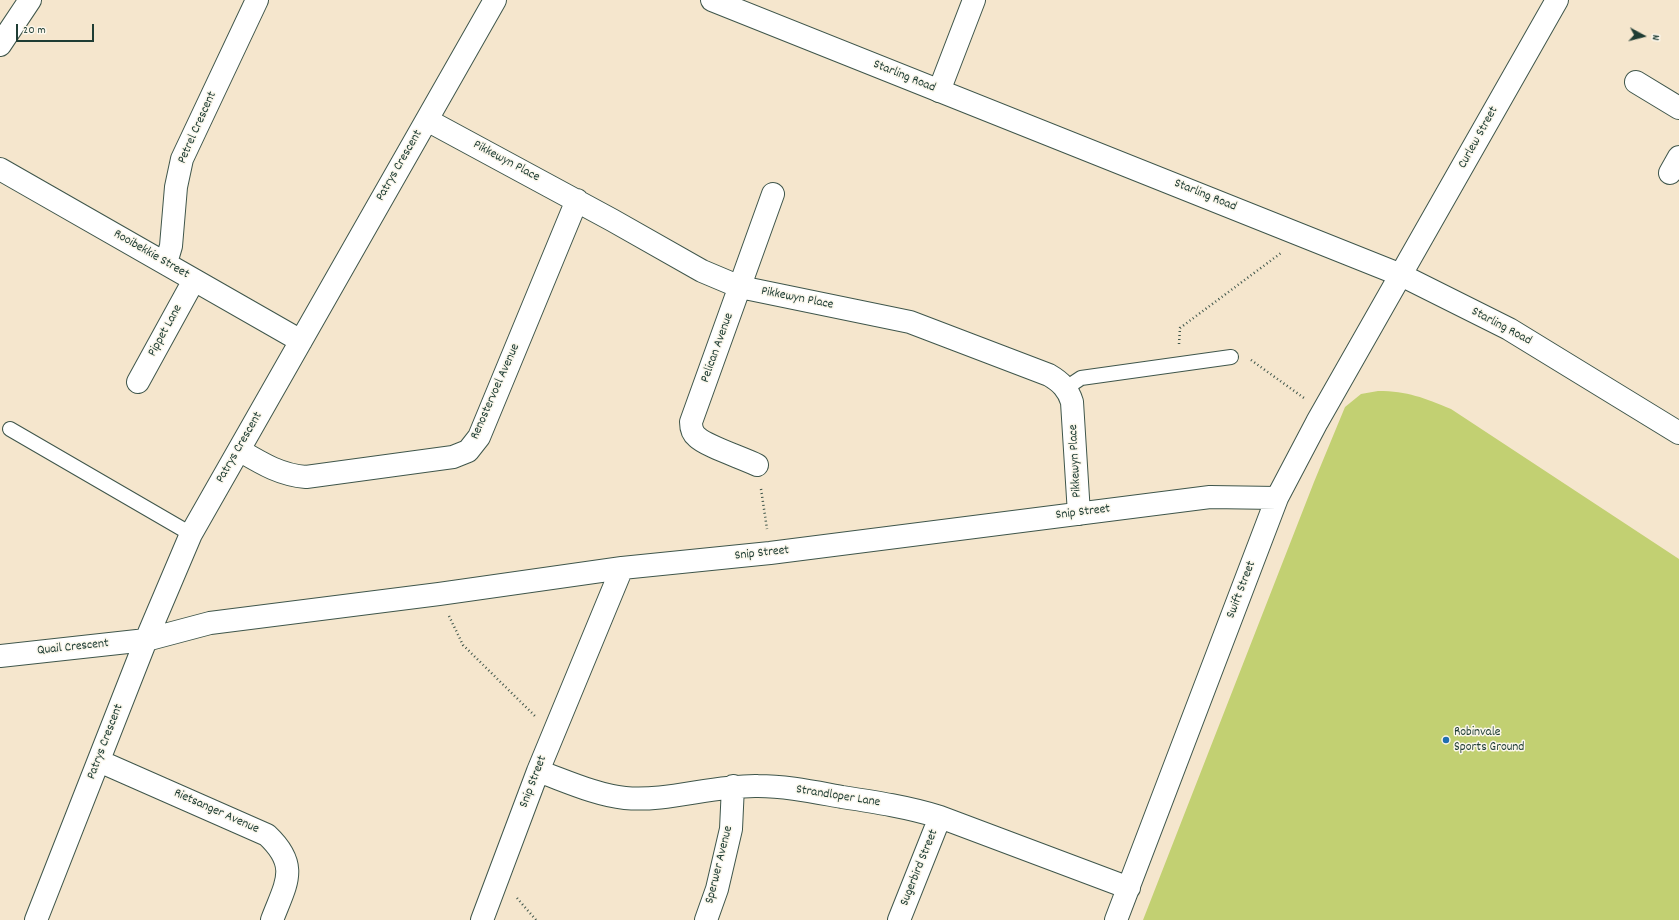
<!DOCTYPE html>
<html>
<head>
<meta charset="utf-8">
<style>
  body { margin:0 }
  #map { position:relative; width:1679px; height:920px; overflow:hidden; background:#f5e6cd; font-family:Dekko,sans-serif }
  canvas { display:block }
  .north { position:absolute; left:1623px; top:16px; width:40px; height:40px; -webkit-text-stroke:3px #fbf7ec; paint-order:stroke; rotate:97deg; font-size:11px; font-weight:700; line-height:16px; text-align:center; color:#1f3d34 }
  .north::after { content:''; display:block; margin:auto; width:14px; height:18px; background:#1f3d34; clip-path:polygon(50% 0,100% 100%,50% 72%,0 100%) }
  .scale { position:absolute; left:16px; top:24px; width:78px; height:18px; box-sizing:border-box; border:2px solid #1f3d34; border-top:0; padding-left:5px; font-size:12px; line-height:14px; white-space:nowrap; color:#1f3d34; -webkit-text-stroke:3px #fbf7ec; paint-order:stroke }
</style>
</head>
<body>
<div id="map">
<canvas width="1679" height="920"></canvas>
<div class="north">N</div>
<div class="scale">20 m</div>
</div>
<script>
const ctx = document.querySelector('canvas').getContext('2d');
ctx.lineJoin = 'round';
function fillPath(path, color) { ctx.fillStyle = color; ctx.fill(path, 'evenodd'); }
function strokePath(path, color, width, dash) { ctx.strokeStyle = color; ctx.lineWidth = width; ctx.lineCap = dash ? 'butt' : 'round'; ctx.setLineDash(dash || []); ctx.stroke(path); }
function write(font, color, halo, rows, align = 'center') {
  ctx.font = font + ' Dekko,sans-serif'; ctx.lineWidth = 3; ctx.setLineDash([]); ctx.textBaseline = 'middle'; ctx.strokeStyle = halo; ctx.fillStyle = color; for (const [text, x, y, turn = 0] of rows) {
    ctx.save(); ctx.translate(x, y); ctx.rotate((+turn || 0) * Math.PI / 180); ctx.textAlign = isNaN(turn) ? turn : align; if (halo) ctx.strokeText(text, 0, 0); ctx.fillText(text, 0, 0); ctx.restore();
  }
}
fillPath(new Path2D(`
  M 1378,391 C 1408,391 1424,398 1451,409 L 1679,559 L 1679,920 L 1143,920 L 1314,482 L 1345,407 L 1361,394 Z`), '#c2d072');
const lane = new Path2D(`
  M 1066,388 L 1081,378 L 1231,357
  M 10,429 L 191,534`);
const street = new Path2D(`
  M 0,45 L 30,0
  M 1636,82 L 1679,108
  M 939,91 L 974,0
  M 427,120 L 612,220 L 702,271 L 740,287 L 910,322 L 1049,375 C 1061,382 1068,389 1072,402 L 1079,514
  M 0,169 L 301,341
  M 1670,173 L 1679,157
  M 166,263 L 171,246 L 176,187 L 182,159 L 257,0
  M 138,382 L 194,280
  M 239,450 C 261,463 280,475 306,477 L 453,457 L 468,451 L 479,437 L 577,200
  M 757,465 C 743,458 706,446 697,437 C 692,433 691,428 691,422 L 773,194
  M 0,656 L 146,640 L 210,623 L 439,594 L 622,568 L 770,553 L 1210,497 L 1277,498
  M 99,761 L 267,835 C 300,866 286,883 272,920
  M 538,771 C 566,781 596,795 625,798 C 668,802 713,785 758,786 C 786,786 814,792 842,797 C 875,802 908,807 940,817 L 1129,888
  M 36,920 L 146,640 L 191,534 L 495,0
  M 482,920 L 538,771 L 622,568
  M 706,920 L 717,889 L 731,829 L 733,786
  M 899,920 L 940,817
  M 1116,920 L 1277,498 L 1317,422 L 1557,0`);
const secondary = new Path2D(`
  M 712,0 L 1401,275 L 1509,329 L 1679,433`);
strokePath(lane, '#3f564b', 16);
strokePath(street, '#3f564b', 24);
strokePath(secondary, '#3f564b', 24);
strokePath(new Path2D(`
  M 1179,344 L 1180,328 L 1281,253
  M 1251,360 L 1304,398
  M 761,489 L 767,529
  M 449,616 L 463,645 L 535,716
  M 517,898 L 536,920`), '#3f564b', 2.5, [1, 3]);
strokePath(lane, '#fff', 14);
strokePath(street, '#fff', 22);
strokePath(secondary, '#fff', 22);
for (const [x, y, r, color] of [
  [1446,740,4,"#1f6fb2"]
]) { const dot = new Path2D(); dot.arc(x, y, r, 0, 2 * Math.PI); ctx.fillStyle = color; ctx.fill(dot); strokePath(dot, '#fbf7ec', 1.5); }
write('13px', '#1f3d34', '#fbf7ec', [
  ["Starling Road",904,77,22],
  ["Petrel Crescent",198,128,-66],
  ["Curlew Street",1479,138,-61],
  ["Pikkewyn Place",506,162,28],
  ["Patrys Crescent",400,166,-60],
  ["Starling Road",1205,196,22],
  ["Rooibekkie Street",151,255,30],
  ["Pikkewyn Place",797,299,11],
  ["Starling Road",1501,327,28],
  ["Pippet Lane",166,331,-61],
  ["Pelican Avenue",718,348,-70],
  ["Renostervoel Avenue",496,392,-66],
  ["Patrys Crescent",240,448,-60],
  ["Pikkewyn Place",1076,461,-93],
  ["Snip Street",1083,513,-7],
  ["Snip Street",762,554,-6],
  ["Swift Street",1242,590,-69],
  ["Quail Crescent",73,648,-6],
  ["Patrys Crescent",106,742,-69],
  ["Snip Street",534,782,-69],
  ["Strandloper Lane",838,797,9],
  ["Rietsanger Avenue",216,812,24],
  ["Sperwer Avenue",720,865,-76],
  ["Sugerbird Street",920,868,-68]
]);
write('13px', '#1f3d34', '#fbf7ec', [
  ["Robinvale",1454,733],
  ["Sports Ground",1454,748]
], 'left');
</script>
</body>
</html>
